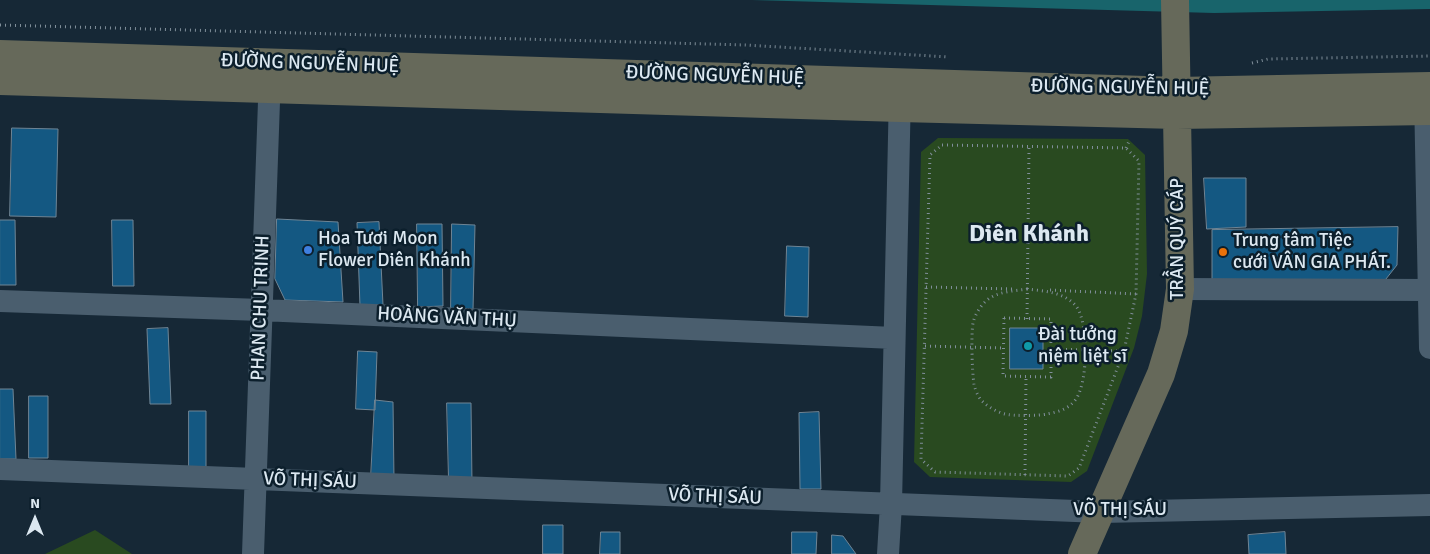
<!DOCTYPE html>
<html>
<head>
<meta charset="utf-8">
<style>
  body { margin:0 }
  #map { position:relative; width:1430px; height:554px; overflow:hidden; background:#162836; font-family:Signika,sans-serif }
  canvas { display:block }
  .north { position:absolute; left:10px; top:494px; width:50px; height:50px; -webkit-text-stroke:4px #0c1f2c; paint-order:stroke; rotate:0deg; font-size:14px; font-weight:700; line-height:20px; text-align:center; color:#dce8f1 }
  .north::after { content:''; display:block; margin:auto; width:18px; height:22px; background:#dce8f1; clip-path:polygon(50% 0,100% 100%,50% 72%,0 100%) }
</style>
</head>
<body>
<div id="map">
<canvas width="1430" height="554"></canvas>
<div class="north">N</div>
</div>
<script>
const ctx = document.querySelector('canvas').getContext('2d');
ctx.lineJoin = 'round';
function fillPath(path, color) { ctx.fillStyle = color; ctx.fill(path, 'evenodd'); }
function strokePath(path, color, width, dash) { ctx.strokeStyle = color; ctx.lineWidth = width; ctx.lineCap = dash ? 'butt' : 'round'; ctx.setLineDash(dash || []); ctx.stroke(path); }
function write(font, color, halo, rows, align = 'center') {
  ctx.font = font + ' Signika,sans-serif'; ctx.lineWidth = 5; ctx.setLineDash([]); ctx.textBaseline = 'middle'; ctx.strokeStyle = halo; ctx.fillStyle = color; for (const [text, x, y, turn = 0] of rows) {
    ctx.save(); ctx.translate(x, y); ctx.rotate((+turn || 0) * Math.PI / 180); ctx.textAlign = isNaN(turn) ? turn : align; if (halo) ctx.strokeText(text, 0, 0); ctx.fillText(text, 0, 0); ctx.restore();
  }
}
fillPath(new Path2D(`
  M 938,138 L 1128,139 L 1145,155 L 1147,274 L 1142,316 L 1134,348 L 1087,471 L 1071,482 L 930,477 L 914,462 L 921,152 Z
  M 95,530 L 132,554 L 45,554 Z`), '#294a20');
fillPath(new Path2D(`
  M 752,0 L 1430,0 L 1430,9 L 1214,13 Z`), '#18646b');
const building = new Path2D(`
  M 12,128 L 58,129 L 56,217 L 10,216 Z
  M 1204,178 L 1246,178 L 1246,227 L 1207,229 Z
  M 277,219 L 338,222 L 343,302 L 285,300 L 275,279 Z
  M 0,220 L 15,220 L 16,285 L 0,285 Z
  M 112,220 L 133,220 L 134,286 L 113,286 Z
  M 379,222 L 383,305 L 360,306 L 357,223 Z
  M 417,224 L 442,224 L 443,306 L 418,307 Z
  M 452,224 L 475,225 L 473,310 L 451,309 Z
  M 1398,227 L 1397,265 L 1382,284 L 1212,284 L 1212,230 Z
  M 787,246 L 809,247 L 808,317 L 785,316 Z
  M 168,328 L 171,404 L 150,404 L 147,329 Z
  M 1010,328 L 1043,328 L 1043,369 L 1010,369 Z
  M 358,351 L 377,352 L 375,410 L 356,409 Z
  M 0,389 L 13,389 L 16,459 L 0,459 Z
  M 29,396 L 48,396 L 48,458 L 29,458 Z
  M 375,400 L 393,402 L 394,480 L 371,477 Z
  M 447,403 L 471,403 L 472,484 L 449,482 Z
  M 189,411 L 206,411 L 206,468 L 189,468 Z
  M 819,412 L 821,489 L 800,489 L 799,413 Z
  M 543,525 L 563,525 L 563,554 L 543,554 Z
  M 601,532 L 620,532 L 620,554 L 600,554 Z
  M 792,532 L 817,532 L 816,554 L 792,554 Z
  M 1285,532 L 1286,554 L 1249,554 L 1248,535 Z
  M 832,535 L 843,536 L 856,554 L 832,554 Z`);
fillPath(building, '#145882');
strokePath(building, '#6f8595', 1);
strokePath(new Path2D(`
  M 0,25 L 745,45 L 949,57
  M 1252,63 L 1268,59 L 1430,56
  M 942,145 L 1126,148 L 1139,161 L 1136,294 L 1124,351 L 1079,468 L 1068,476 L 935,472 L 921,459 L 930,155 Z
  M 1126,148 L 1130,139
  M 926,287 L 1013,289
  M 1027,289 C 1044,291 1064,292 1076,306 C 1089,323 1088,382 1076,399 C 1069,409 1058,412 1047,414 C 1039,416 1013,416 1005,414 C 997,412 988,407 982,401 C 978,397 975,389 974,384 C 972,371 971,335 973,323 C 975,314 982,303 990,298 C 1001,291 1015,291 1027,289 Z
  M 1050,290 L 1136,294
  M 1004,318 L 1051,319 L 1051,377 L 1003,376 Z
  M 1027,319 L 1029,147
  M 925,346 L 1003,348
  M 1051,349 L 1124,351
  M 1025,475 L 1026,376`), '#808f9a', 3, [1, 4]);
strokePath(new Path2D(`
  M 1425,95 L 1430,348
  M 1180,289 L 1429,290
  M 0,301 L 261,310 L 894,338
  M 0,469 L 1101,512 L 1430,505
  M 253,554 L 270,73
  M 888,554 L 891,504 L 900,91`), '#4a5e6e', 22);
strokePath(new Path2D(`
  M 0,54 L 1177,91 L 1430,86
  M 0,81 L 900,108 L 1177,115 L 1430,111
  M 1082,554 L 1161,374 L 1174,331 L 1180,289 L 1175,0`), '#66695a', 28);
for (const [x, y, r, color] of [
  [308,250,5,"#3f7fe0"],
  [1223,252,5,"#e8710a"],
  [1028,346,5,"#0f9aa8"]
]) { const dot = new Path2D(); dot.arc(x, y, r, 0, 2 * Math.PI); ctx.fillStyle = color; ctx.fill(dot); strokePath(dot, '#0c1f2c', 2); }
write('19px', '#dce8f1', '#0c1f2c', [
  ["ĐƯỜNG NGUYỄN HUỆ",310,64,2],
  ["ĐƯỜNG NGUYỄN HUỆ",715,76,2],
  ["ĐƯỜNG NGUYỄN HUỆ",1120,88,1],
  ["TRẦN QUÝ CÁP",1178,239,-90],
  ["PHAN CHU TRINH",261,308,-88],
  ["HOÀNG VĂN THỤ",447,318,3],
  ["VÕ THỊ SÁU",310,481,2],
  ["VÕ THỊ SÁU",715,497,2],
  ["VÕ THỊ SÁU",1120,510]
]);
write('19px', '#dce8f1', '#0c1f2c', [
  ["Hoa Tươi Moon",318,239],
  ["Flower Diên Khánh",318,261],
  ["Trung tâm Tiệc",1233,241],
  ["cưới VÂN GIA PHÁT.",1233,263],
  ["Đài tưởng",1038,335],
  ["niệm liệt sĩ",1038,357]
], 'left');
write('bold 24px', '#dce8f1', '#0c1f2c', [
  ["Diên Khánh",1029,235]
]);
</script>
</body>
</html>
